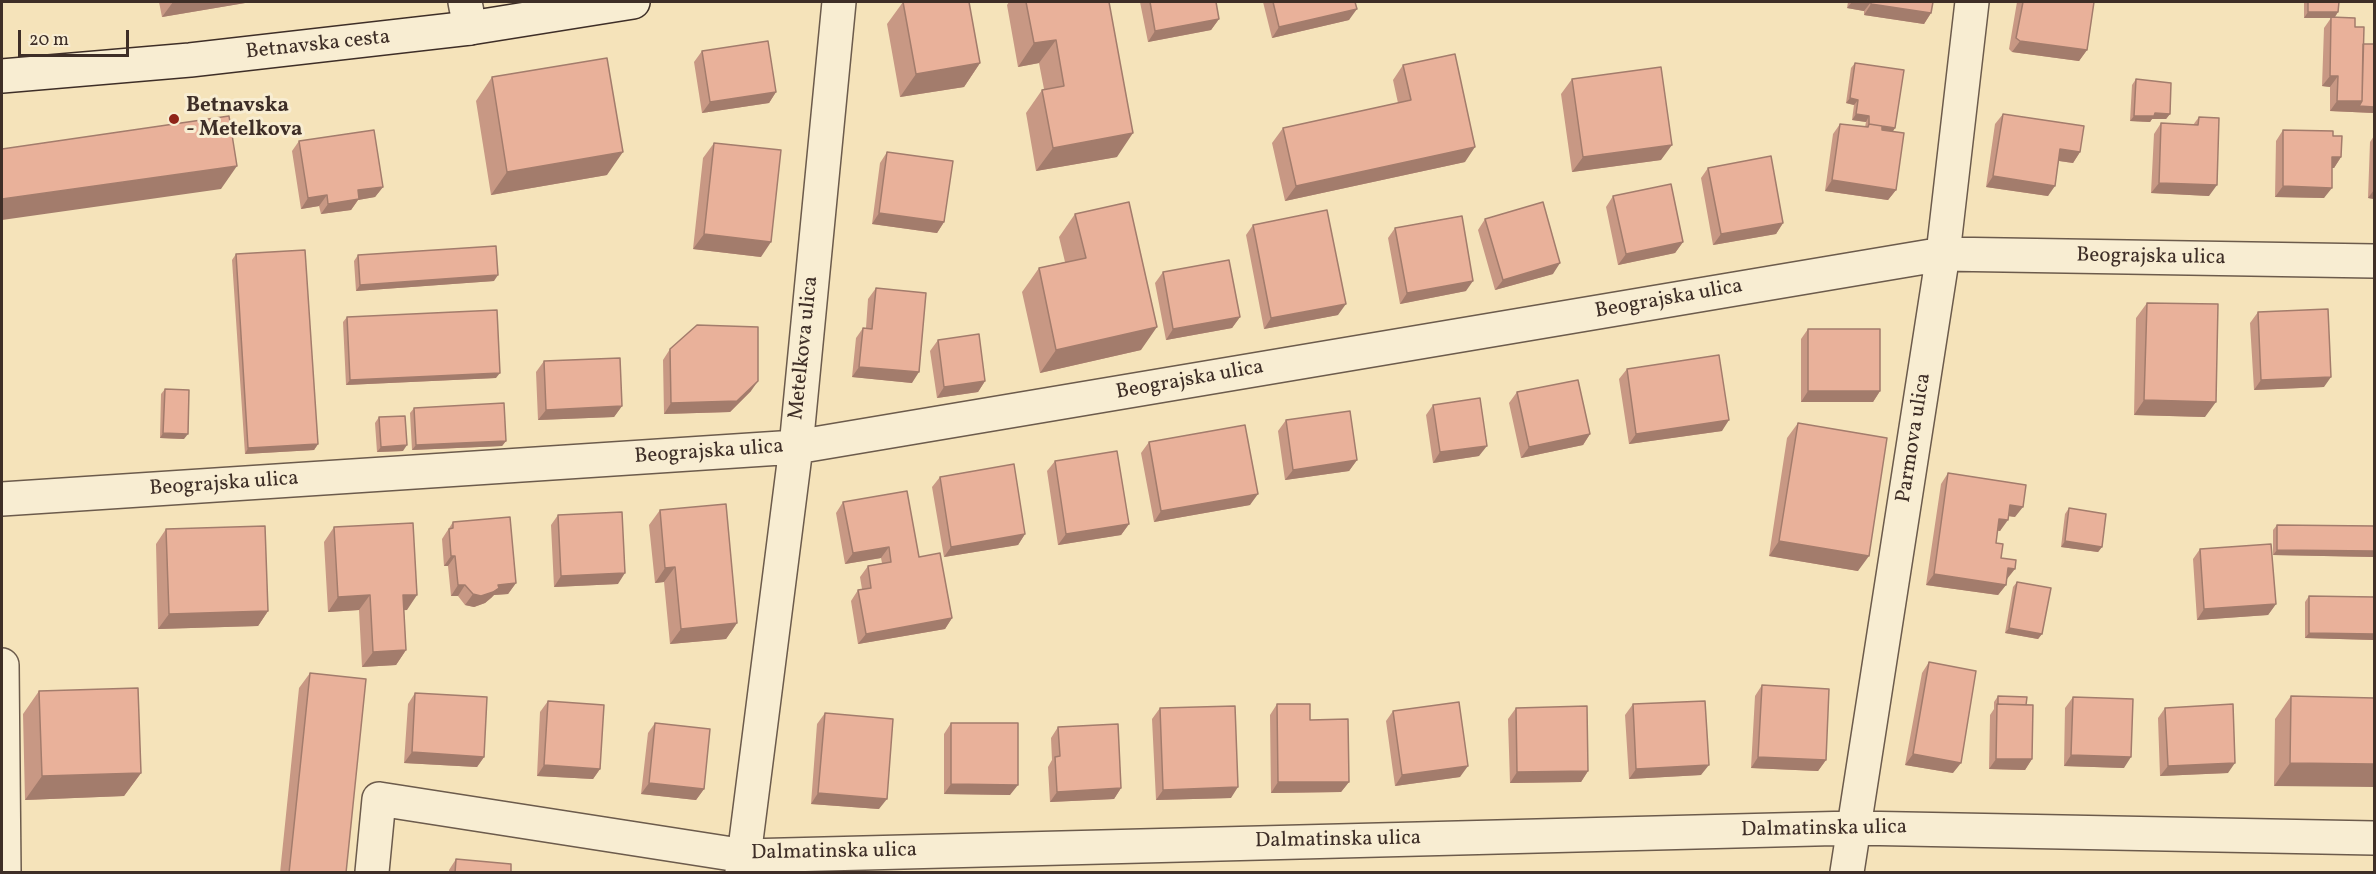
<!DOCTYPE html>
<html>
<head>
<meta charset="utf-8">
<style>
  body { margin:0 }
  #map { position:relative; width:2376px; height:874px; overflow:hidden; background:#f5e3ba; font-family:Vollkorn,serif }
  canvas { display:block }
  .frame { position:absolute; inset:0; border:3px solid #3e2e27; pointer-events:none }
  .scale { position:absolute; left:18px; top:30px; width:111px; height:27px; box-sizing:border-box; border:3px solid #3e2e27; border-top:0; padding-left:8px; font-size:18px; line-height:21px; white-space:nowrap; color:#3e2e27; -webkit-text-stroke:4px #f8edd2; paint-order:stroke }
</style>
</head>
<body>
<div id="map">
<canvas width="2376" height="874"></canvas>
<div class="frame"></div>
<div class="scale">20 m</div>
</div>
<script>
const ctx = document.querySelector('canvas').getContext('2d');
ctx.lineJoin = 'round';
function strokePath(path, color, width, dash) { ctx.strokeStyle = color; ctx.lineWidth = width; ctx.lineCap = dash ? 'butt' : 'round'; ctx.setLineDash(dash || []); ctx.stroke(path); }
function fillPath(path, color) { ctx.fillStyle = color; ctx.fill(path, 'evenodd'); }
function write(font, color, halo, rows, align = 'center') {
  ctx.font = font + ' Vollkorn,serif'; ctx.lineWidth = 6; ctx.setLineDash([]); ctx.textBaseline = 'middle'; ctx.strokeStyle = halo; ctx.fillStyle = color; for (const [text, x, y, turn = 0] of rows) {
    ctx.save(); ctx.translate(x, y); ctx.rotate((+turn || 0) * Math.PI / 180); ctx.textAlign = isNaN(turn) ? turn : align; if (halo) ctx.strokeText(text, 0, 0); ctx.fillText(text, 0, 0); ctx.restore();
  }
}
const street = new Path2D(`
  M 465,2 L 470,28
  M 2,499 L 796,447 L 1943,254 L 2374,261
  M 2,665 L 4,872
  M 372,872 L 379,799 L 745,856 L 1854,828 L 2374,838
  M 742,872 L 796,447 L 839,2
  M 1847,872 L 1943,254 L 1972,2`);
const secondary = new Path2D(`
  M 2,76 L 190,60 L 470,28 L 633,2`);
strokePath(street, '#6c5b4c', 36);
strokePath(secondary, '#3e2e27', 36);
strokePath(street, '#f8edd2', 33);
strokePath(secondary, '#f8edd2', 33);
fillPath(new Path2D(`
  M 159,2 L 251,2 L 162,17 Z
  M 903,2 L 969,2 L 980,63 L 964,87 L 900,97 L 887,24 Z
  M 1009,2 L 1109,2 L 1117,157 L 1036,171 L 1026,113 L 1042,90 L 1044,89 L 1039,63 L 1018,67 L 1007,5 Z
  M 1140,2 L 1216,2 L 1219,19 L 1211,30 L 1148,42 Z
  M 1263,2 L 1355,2 L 1349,20 L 1272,38 Z
  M 1848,2 L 1933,2 L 1931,13 L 1924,24 L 1864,15 L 1864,11 L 1847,8 Z
  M 2017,2 L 2094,2 L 2087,50 L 2079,61 L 2012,52 L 2009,49 Z
  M 2304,2 L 2339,2 L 2338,12 L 2335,17 L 2355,27 L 2363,44 L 2374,113 L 2330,111 L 2330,87 L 2322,86 L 2324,28 L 2331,18 L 2304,18 Z
  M 702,51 L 776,92 L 769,103 L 702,113 L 694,62 Z
  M 1855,63 L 1895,128 L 1893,131 L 1896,190 L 1888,200 L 1825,191 L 1833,134 L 1840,124 L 1865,127 L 1866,122 L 1852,120 L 1854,105 L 1846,103 L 1851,68 Z
  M 1403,65 L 1465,162 L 1285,201 L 1272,143 L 1283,128 L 1398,103 L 1393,80 Z
  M 492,77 L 607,175 L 491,195 L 476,101 Z
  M 1572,79 L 1661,160 L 1572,172 L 1561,94 Z
  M 2136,79 L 2170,114 L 2166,119 L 2152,119 L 2150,122 L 2130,121 L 2132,85 Z
  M 2003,114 L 2080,152 L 2073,163 L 2059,161 L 2048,196 L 1986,187 L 1995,124 Z
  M 2199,117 L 2209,196 L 2151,193 L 2154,134 L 2161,123 L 2193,125 Z
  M 2283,130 L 2333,136 L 2341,157 L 2334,168 L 2332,168 L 2324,198 L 2275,197 L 2276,141 Z
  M 2374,136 L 2374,199 L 2368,198 L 2370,142 Z
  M 299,141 L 383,187 L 375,197 L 358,200 L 351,210 L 321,214 L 319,206 L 301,209 L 292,151 Z
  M 714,143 L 761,257 L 693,249 L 703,158 Z
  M 887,152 L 944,222 L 937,233 L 872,224 L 880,163 Z
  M 1708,168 L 1783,223 L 1776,234 L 1713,245 L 1701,178 Z
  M 1613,196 L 1683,242 L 1675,253 L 1618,265 L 1606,207 Z
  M 1075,214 L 1141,350 L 1040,373 L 1022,292 L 1039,268 L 1065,262 L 1059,237 Z
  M 1485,219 L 1553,274 L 1495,290 L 1478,230 Z
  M 1253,225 L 1338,315 L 1264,329 L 1246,235 Z
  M 1395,228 L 1466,291 L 1400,304 L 1388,238 Z
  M 236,254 L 318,444 L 314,450 L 245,454 L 232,260 Z
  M 358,255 L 494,281 L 356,291 L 354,261 Z
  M 1163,272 L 1240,317 L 1232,328 L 1166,340 L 1155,283 Z
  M 876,288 L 912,383 L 852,377 L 856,338 L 863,328 L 866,328 L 868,299 Z
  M 2147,303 L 2205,417 L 2134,415 L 2136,318 Z
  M 2258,312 L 2324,387 L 2254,390 L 2250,323 Z
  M 347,317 L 496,378 L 346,385 L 343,322 Z
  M 1808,329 L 1880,391 L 1873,402 L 1801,402 L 1801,339 Z
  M 938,340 L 985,381 L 978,392 L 937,398 L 930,351 Z
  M 670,349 L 751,391 L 730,412 L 664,414 L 663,360 Z
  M 544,361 L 622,406 L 614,417 L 538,420 L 536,372 Z
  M 1627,369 L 1722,431 L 1629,444 L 1619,379 Z
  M 165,389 L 184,439 L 160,438 L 161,394 Z
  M 1517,392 L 1590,434 L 1583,445 L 1521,458 L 1509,403 Z
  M 1433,405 L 1479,456 L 1433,463 L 1426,415 Z
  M 414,408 L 506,441 L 502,446 L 412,450 L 410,413 Z
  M 379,417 L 403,451 L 377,452 L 375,423 Z
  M 1286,420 L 1357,460 L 1349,471 L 1285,480 L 1278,431 Z
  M 1798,423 L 1858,571 L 1769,556 L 1787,438 Z
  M 1149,442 L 1250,505 L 1154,522 L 1141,453 Z
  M 1055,461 L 1129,524 L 1121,535 L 1058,545 L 1047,471 Z
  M 1948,473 L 2015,517 L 2008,516 L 2000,531 L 1997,530 L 1996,543 L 2007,579 L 2006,579 L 2006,585 L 1998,595 L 1926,585 L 1941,484 Z
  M 940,477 L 1025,534 L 1018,545 L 944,557 L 932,487 Z
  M 843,502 L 919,557 L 952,618 L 945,629 L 858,644 L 851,601 L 858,590 L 862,589 L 860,577 L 868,566 L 882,563 L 881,558 L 845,564 L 836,513 Z
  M 2069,508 L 2102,547 L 2098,552 L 2061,547 L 2065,514 Z
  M 660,510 L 737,623 L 726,639 L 670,644 L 664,582 L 655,583 L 649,525 Z
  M 558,515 L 618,584 L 554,587 L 551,525 Z
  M 453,522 L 516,583 L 508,594 L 494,595 L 491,598 L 485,603 L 474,607 L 465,605 L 458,596 L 451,596 L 448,566 L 444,566 L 442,539 Z
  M 2277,525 L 2374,526 L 2374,557 L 2273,555 L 2273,530 Z
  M 334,527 L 407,610 L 404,610 L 406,650 L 396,665 L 362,667 L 359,610 L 328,612 L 324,542 Z
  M 166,529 L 268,611 L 258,626 L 158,629 L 156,544 Z
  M 2200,549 L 2276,604 L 2268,615 L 2197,620 L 2193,559 Z
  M 2017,582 L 2042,634 L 2038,639 L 2005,633 L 2013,587 Z
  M 2309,596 L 2374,597 L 2374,640 L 2305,638 L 2305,602 Z
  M 1929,662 L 1953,773 L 1905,765 L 1922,673 Z
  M 310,673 L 346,873 L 280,873 L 299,688 Z
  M 1762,685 L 1826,760 L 1818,771 L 1751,768 L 1755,696 Z
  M 39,691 L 141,773 L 124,796 L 25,800 L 23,714 Z
  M 415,693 L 484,757 L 477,767 L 404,763 L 408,704 Z
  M 1998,696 L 2026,705 L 2032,759 L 2025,770 L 1989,769 L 1990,715 L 1994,709 L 1994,702 Z
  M 2291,696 L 2374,698 L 2274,786 L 2275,719 Z
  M 2073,697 L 2124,768 L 2064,766 L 2065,708 Z
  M 548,701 L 600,769 L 593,779 L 537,776 L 540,712 Z
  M 1277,704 L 1310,720 L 1349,782 L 1341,792 L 1271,793 L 1270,715 Z
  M 1633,704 L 1701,775 L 1629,779 L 1625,715 Z
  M 1160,708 L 1231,798 L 1156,800 L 1152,719 Z
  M 1516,708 L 1588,771 L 1581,782 L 1510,783 L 1508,719 Z
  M 2165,708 L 2228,773 L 2160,776 L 2158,718 Z
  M 1393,711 L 1460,777 L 1395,786 L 1386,721 Z
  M 825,713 L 879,809 L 811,804 L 817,724 Z
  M 655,723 L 704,789 L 696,800 L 641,794 L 648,733 Z
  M 951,723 L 1010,795 L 944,794 L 944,734 Z
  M 1058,727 L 1121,788 L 1114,799 L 1050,802 L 1048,767 L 1052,760 L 1051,738 Z
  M 456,859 L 511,873 L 449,873 L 449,870 Z`), '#c89884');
fillPath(new Path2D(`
  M 173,2 L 251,2 L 162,17 Z
  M 1852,2 L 1871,2 L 1864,11 L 1847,8 Z
  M 1871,4 L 1931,13 L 1924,24 L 1864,15 Z
  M 1357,9 L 1349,20 L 1272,38 L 1279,27 Z
  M 2308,12 L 2338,12 L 2334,18 L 2304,18 Z
  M 1219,19 L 1211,30 L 1148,42 L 1155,31 Z
  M 1056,40 L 1039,63 L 1018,67 L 1034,43 Z
  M 2020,41 L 2087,50 L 2079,61 L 2012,52 Z
  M 980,63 L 964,87 L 900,97 L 916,74 Z
  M 2330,76 L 2338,76 L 2330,87 L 2322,86 Z
  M 776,92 L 769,103 L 702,113 L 710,102 Z
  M 1850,98 L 1858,100 L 1854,105 L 1846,103 Z
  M 2337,101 L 2362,101 L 2374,107 L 2374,113 L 2330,111 Z
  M 2155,113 L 2170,114 L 2166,119 L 2152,119 L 2150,122 L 2130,121 L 2134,116 Z
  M 1856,114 L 1869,116 L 1866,122 L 1852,120 Z
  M 1869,125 L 1895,128 L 1891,134 L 1868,127 Z
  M 1133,133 L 1117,157 L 1036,171 L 1053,148 Z
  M 1672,145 L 1661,160 L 1572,172 L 1583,157 Z
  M 1475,147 L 1465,162 L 1285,201 L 1296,186 Z
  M 2060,149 L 2080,152 L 2073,163 L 2053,160 Z
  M 623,152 L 607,175 L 491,195 L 507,172 Z
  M 2332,157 L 2341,157 L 2334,168 L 2325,168 Z
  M 237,166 L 221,189 L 2,220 L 2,199 Z
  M 1993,176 L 2055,186 L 2048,196 L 1986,187 Z
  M 1832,180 L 1896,190 L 1888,200 L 1825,191 Z
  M 2159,183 L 2217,185 L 2209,196 L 2151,193 Z
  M 2283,186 L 2332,188 L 2324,198 L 2275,197 Z
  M 383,187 L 375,197 L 358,200 L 351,210 L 321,214 L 328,204 L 358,190 Z
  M 2374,190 L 2374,199 L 2368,198 Z
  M 327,195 L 319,206 L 301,209 L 308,198 Z
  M 879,213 L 944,222 L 937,233 L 872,224 Z
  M 1783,223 L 1776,234 L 1713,245 L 1721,234 Z
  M 704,234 L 771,242 L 761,257 L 693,249 Z
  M 1683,242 L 1675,253 L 1618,265 L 1626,254 Z
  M 1560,263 L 1553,274 L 1495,290 L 1503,280 Z
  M 498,275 L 494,281 L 356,291 L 360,285 Z
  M 1473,281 L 1466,291 L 1400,304 L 1407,293 Z
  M 1346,304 L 1338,315 L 1264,329 L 1271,318 Z
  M 1240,317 L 1232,328 L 1166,340 L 1173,329 Z
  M 1157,327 L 1141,350 L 1040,373 L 1056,350 Z
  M 859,367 L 919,372 L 912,383 L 852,377 Z
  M 500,373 L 496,378 L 346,385 L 350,380 Z
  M 2331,377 L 2324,387 L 2254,390 L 2261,380 Z
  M 758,381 L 751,391 L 730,412 L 664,414 L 671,403 Z
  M 985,381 L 978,392 L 937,398 L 944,387 Z
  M 1808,391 L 1880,391 L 1873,402 L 1801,402 Z
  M 2144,400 L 2216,402 L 2205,417 L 2134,415 Z
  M 622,406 L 614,417 L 538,420 L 546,410 Z
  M 1729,420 L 1722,431 L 1629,444 L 1636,434 Z
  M 163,433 L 188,434 L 184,439 L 160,438 Z
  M 1590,434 L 1583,445 L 1521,458 L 1529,447 Z
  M 506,441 L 502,446 L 412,450 L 416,445 Z
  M 318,444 L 314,450 L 245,454 L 248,448 Z
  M 407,445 L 403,451 L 377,452 L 381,447 Z
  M 1487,446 L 1479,456 L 1433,463 L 1440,452 Z
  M 1357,460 L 1349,471 L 1285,480 L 1293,470 Z
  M 1258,494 L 1250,505 L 1154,522 L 1161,511 Z
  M 2010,505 L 2023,507 L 2015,517 L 2002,515 Z
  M 1999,519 L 2008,520 L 2000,531 L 1992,530 Z
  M 1129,524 L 1121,535 L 1058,545 L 1066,534 Z
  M 1025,534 L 1018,545 L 944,557 L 951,547 Z
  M 1779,541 L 1869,556 L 1858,571 L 1769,556 Z
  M 2065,541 L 2102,547 L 2098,552 L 2061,547 Z
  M 889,547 L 881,558 L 845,564 L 853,553 Z
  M 2277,550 L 2374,551 L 2374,557 L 2273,555 Z
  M 451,556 L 455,556 L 448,566 L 444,566 Z
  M 675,567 L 664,582 L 655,583 L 665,568 Z
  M 2008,568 L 2015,569 L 2007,579 L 2000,578 Z
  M 625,573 L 618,584 L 554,587 L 561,576 Z
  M 1934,574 L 2006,585 L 1998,595 L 1926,585 Z
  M 516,583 L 508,594 L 494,595 L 491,598 L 485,603 L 474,607 L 465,605 L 473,594 L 498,585 Z
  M 458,585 L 465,585 L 458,596 L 451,596 Z
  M 370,595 L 359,610 L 328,612 L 338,597 Z
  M 403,595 L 417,595 L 407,610 L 392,611 Z
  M 2276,604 L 2268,615 L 2197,620 L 2204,609 Z
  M 268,611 L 258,626 L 158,629 L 169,614 Z
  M 952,618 L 945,629 L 858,644 L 866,634 Z
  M 737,623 L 726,639 L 670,644 L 681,629 Z
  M 2009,628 L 2042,634 L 2038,639 L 2005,633 Z
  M 2309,633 L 2374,634 L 2374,640 L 2305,638 Z
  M 406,650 L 396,665 L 362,667 L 373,652 Z
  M 412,752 L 484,757 L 477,767 L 404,763 Z
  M 1913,754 L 1961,763 L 1953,773 L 1905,765 Z
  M 2071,755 L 2131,757 L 2124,768 L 2064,766 Z
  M 1758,757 L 1826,760 L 1818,771 L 1751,768 Z
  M 1996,759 L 2032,759 L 2025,770 L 1989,769 Z
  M 2235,763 L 2228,773 L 2160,776 L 2168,766 Z
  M 2290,763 L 2374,764 L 2374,787 L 2274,786 Z
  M 544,765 L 600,769 L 593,779 L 537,776 Z
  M 1709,765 L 1701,775 L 1629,779 L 1636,769 Z
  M 1468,766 L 1460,777 L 1395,786 L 1402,775 Z
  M 1588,771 L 1581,782 L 1510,783 L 1517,772 Z
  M 141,773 L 124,796 L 25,800 L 42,776 Z
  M 1278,782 L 1349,782 L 1341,792 L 1271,793 Z
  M 649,783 L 704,789 L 696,800 L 641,794 Z
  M 951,784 L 1018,785 L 1010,795 L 944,794 Z
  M 1238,787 L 1231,798 L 1156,800 L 1163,790 Z
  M 1121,788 L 1114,799 L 1050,802 L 1057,792 Z
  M 818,793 L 887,799 L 879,809 L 811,804 Z`), '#a37c6c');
const building = new Path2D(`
  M 903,2 L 969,2 L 980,63 L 916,74 Z
  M 1026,2 L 1109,2 L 1133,133 L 1053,148 L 1042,90 L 1064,86 L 1056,40 L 1034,43 Z
  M 1150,2 L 1216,2 L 1219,19 L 1155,31 Z
  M 1273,2 L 1355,2 L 1357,9 L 1279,27 Z
  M 1871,2 L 1933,2 L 1931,13 L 1871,4 Z
  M 2023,2 L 2094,2 L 2087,50 L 2020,41 L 2016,38 Z
  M 2308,2 L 2339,2 L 2338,12 L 2308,12 Z
  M 2331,17 L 2355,18 L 2355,27 L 2364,27 L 2362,101 L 2337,101 L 2338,76 L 2330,76 Z
  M 768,41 L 776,92 L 710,102 L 702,51 Z
  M 2363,44 L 2374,44 L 2374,107 L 2359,106 L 2362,101 Z
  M 1455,54 L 1475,147 L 1296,186 L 1283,128 L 1411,100 L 1403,65 Z
  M 607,58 L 623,152 L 507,172 L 492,77 Z
  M 1855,63 L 1904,70 L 1895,128 L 1869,124 L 1869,116 L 1856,114 L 1858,100 L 1850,98 Z
  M 1661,67 L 1672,145 L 1583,157 L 1572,79 Z
  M 2136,79 L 2171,83 L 2170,114 L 2155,113 L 2154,116 L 2134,116 Z
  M 2003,114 L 2084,126 L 2080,152 L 2060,149 L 2055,186 L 1993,176 Z
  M 229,116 L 237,166 L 2,199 L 2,149 Z
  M 2199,117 L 2219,118 L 2217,185 L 2159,183 L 2161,123 L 2198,125 Z
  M 1840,124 L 1868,127 L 1869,124 L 1882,126 L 1882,130 L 1904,133 L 1896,190 L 1832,180 Z
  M 374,130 L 383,187 L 358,190 L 359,199 L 328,204 L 327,195 L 308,198 L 299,141 Z
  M 2283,130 L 2333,131 L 2333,136 L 2342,136 L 2341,157 L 2332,157 L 2332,188 L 2283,186 Z
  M 714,143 L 781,150 L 771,242 L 704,234 Z
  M 887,152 L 953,161 L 944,222 L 879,213 Z
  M 1771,156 L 1783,223 L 1721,234 L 1708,168 Z
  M 1671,184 L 1683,242 L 1626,254 L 1613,196 Z
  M 1129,202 L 1157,327 L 1056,350 L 1039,268 L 1086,258 L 1075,214 Z
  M 1543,202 L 1560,263 L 1503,280 L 1485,219 Z
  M 1327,210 L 1346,304 L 1271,318 L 1253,225 Z
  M 1462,216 L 1473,281 L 1407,293 L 1395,228 Z
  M 496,246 L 498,275 L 360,285 L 358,255 Z
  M 305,250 L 318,444 L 248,448 L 236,254 Z
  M 1229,260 L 1240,317 L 1173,329 L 1163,272 Z
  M 876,288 L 926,293 L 919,372 L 859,367 L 863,328 L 872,329 Z
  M 2147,303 L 2218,304 L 2216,402 L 2144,400 Z
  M 2328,309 L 2331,377 L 2261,380 L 2258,312 Z
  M 497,310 L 500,373 L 350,380 L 347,317 Z
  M 697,325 L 758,327 L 758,381 L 737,401 L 671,403 L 670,349 Z
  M 1808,329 L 1880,329 L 1880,391 L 1808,391 Z
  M 979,334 L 985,381 L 944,387 L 938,340 Z
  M 1719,355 L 1729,420 L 1636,434 L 1627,369 Z
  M 620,358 L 622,406 L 546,410 L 544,361 Z
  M 1578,380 L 1590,434 L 1529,447 L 1517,392 Z
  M 165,389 L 189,390 L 188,434 L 163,433 Z
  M 1480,398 L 1487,446 L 1440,452 L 1433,405 Z
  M 504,403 L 506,441 L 416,445 L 414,408 Z
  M 1350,411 L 1357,460 L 1293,470 L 1286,420 Z
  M 405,416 L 407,445 L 381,447 L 379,417 Z
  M 1798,423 L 1887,438 L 1869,556 L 1779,541 Z
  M 1245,425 L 1258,494 L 1161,511 L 1149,442 Z
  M 1117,451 L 1129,524 L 1066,534 L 1055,461 Z
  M 1014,464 L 1025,534 L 951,547 L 940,477 Z
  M 1948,473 L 2026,485 L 2023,507 L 2010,505 L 2008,520 L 1999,519 L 1996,543 L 2003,544 L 2001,558 L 2016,560 L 2015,569 L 2008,568 L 2006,585 L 1934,574 Z
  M 907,491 L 919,557 L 940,553 L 952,618 L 866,634 L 858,590 L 871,588 L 868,566 L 891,562 L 889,547 L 853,553 L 843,502 Z
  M 726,504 L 737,623 L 681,629 L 675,567 L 665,568 L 660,510 Z
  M 2069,508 L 2106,514 L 2102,547 L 2065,541 Z
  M 622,512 L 625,573 L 561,576 L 558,515 Z
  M 510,517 L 516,583 L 498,585 L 499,588 L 493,592 L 481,596 L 473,594 L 465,585 L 458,585 L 455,556 L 451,556 L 449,529 L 453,528 L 453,522 Z
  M 413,523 L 417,595 L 403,595 L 406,650 L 373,652 L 370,595 L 338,597 L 334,527 Z
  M 2277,525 L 2374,526 L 2374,551 L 2277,550 Z
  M 265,526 L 268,611 L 169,614 L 166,529 Z
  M 2271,544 L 2276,604 L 2204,609 L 2200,549 Z
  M 2017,582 L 2051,588 L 2042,634 L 2009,628 Z
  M 2309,596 L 2374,597 L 2374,634 L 2309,633 Z
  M 1929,662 L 1976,671 L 1961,763 L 1913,754 Z
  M 310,673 L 366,679 L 346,873 L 289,873 Z
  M 1762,685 L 1829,689 L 1826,760 L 1758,757 Z
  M 138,688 L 141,773 L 42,776 L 39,691 Z
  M 415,693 L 487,697 L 484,757 L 412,752 Z
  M 1998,696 L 2027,697 L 2026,705 L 1998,704 Z
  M 2291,696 L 2374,698 L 2374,764 L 2290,763 Z
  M 2073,697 L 2133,699 L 2131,757 L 2071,755 Z
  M 548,701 L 604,705 L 600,769 L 544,765 Z
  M 1705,701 L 1709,765 L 1636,769 L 1633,704 Z
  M 1459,702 L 1468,766 L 1402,775 L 1393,711 Z
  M 1277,704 L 1310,704 L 1310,720 L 1348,719 L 1349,782 L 1278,782 Z
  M 1997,704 L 2033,705 L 2032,759 L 1996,759 Z
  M 2233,704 L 2235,763 L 2168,766 L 2165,708 Z
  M 1235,706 L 1238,787 L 1163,790 L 1160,708 Z
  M 1587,706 L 1588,771 L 1517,772 L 1516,708 Z
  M 825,713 L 893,719 L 887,799 L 818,793 Z
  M 655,723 L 710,729 L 704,789 L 649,783 Z
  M 951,723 L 1018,723 L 1018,785 L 951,784 Z
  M 1118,724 L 1121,788 L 1057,792 L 1055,757 L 1060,756 L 1058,727 Z
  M 456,859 L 511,864 L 511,873 L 455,873 Z`);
fillPath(building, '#e9b19a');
strokePath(building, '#a37c6c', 1.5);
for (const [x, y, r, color] of [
  [174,119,6,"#8f2418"]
]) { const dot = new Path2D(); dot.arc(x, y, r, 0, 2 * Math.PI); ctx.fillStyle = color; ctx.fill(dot); strokePath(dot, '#f8edd2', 2); }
write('21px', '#3e2e27', '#f8edd2', [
  ["Betnavska cesta",318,46,-6],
  ["Beograjska ulica",2151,258,1],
  ["Beograjska ulica",1669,300,-10],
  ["Metelkova ulica",805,348,-84],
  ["Beograjska ulica",1190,381,-10],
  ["Parmova ulica",1915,438,-81],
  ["Beograjska ulica",709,453,-4],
  ["Beograjska ulica",224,485,-4],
  ["Dalmatinska ulica",1824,830,-1],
  ["Dalmatinska ulica",1338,841,-1],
  ["Dalmatinska ulica",834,853,-1]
]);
write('bold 21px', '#3e2e27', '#f8edd2', [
  ["Betnavska",186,107],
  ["- Metelkova",186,131]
], 'left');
</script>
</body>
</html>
